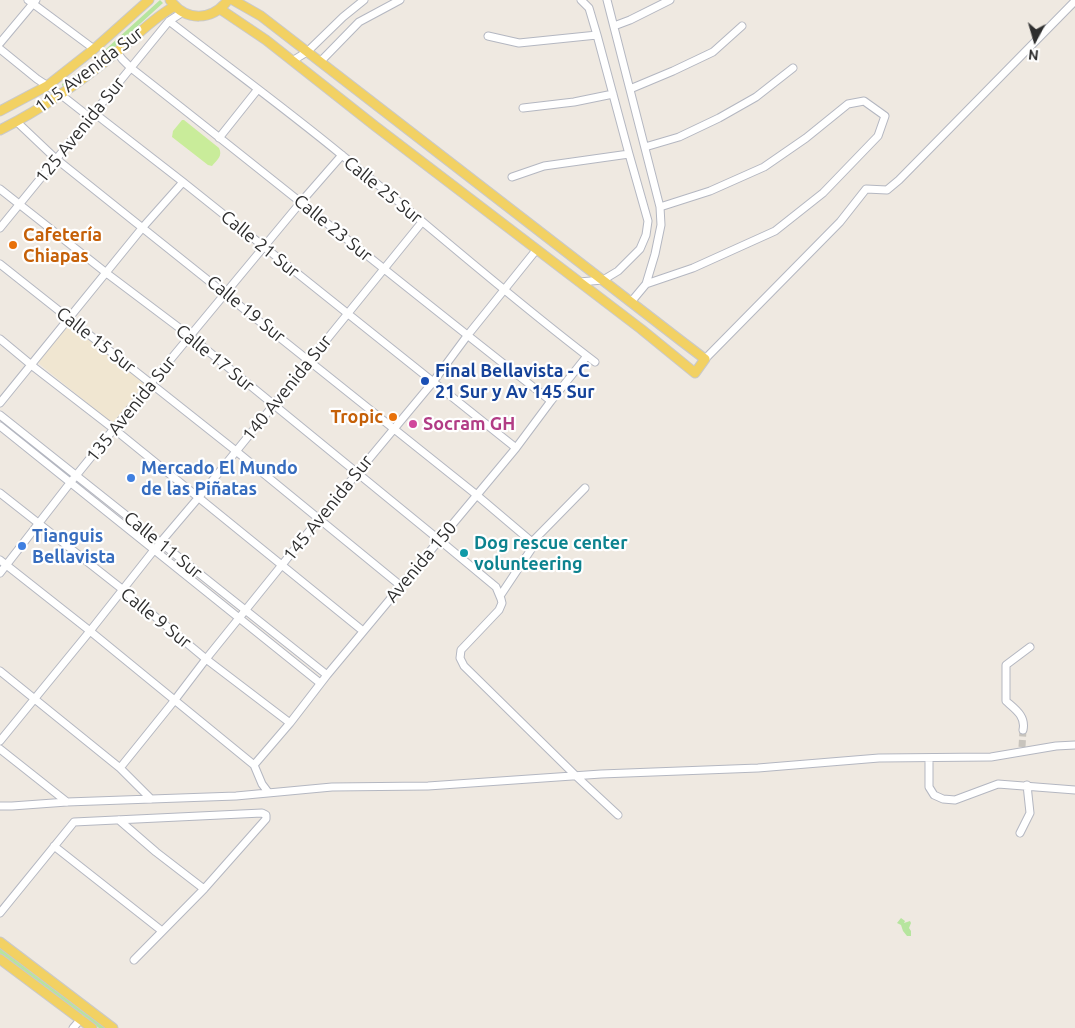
<!DOCTYPE html>
<html>
<head>
<meta charset="utf-8">
<style>
  body { margin:0 }
  #map { position:relative; width:1075px; height:1028px; overflow:hidden; background:#efe9e1; font-family:Ubuntu,sans-serif }
  canvas { display:block }
  .north { position:absolute; left:1010px; top:15px; width:50px; height:50px; -webkit-text-stroke:4px #fff; paint-order:stroke; rotate:186deg; font-size:14px; font-weight:700; line-height:20px; text-align:center; color:#2e2e2e }
  .north::after { content:''; display:block; margin:auto; width:18px; height:22px; background:#2e2e2e; clip-path:polygon(50% 0,100% 100%,50% 72%,0 100%) }
</style>
</head>
<body>
<div id="map">
<canvas width="1075" height="1028"></canvas>
<div class="north">N</div>
</div>
<script>
const ctx = document.querySelector('canvas').getContext('2d');
ctx.lineJoin = 'round';
function fillPath(path, color) { ctx.fillStyle = color; ctx.fill(path, 'evenodd'); }
function strokePath(path, color, width, dash) { ctx.strokeStyle = color; ctx.lineWidth = width; ctx.lineCap = dash ? 'butt' : 'round'; ctx.setLineDash(dash || []); ctx.stroke(path); }
function write(font, color, halo, rows, align = 'center') {
  ctx.font = font + ' Ubuntu,sans-serif'; ctx.lineWidth = 4.5; ctx.setLineDash([]); ctx.textBaseline = 'middle'; ctx.strokeStyle = halo; ctx.fillStyle = color; for (const [text, x, y, turn = 0] of rows) {
    ctx.save(); ctx.translate(x, y); ctx.rotate((+turn || 0) * Math.PI / 180); ctx.textAlign = isNaN(turn) ? turn : align; if (halo) ctx.strokeText(text, 0, 0); ctx.fillText(text, 0, 0); ctx.restore();
  }
}
fillPath(new Path2D(`
  M 70,322 L 147,385 L 114,425 L 37,362 Z`), '#f0e6d1');
fillPath(new Path2D(`
  M 160,0 L 163,3 L 107,54 L 86,71 L 62,86 L 62,84 C 77,74 97,64 106,49 Z
  M 901,918 L 905,921 L 904,923 L 910,921 L 911,923 L 909,928 L 911,931 L 911,936 L 907,936 L 903,931 L 901,925 L 897,923 Z
  M 0,947 L 107,1028 L 99,1028 L 0,954 Z`), '#b6e59e');
fillPath(new Path2D(`
  M 182,120 L 184,120 L 219,148 C 223,156 217,160 212,166 L 208,165 L 172,137 L 173,131 Z`), '#c9ec9a');
strokePath(new Path2D(`
  M 1022,747 L 1023,730`), '#c8c4bd', 7, [7, 3.5]);
const minor = new Path2D(`
  M 28,0 L 94,49
  M 607,0 L 660,207 L 661,225 L 655,254 L 646,284 L 631,302
  M 169,21 C 227,66 286,109 343,156 C 427,224 508,296 595,362
  M 614,26 L 630,20 L 670,0
  M 488,36 L 519,43 L 597,35
  M 0,43 L 36,0
  M 0,49 L 37,79 L 60,94 L 88,116 L 90,118 L 98,116 L 183,182 L 516,448
  M 117,52 L 122,59 L 131,68 C 272,178 410,291 551,401
  M 292,61 L 307,52 L 343,17 L 364,0
  M 320,62 L 359,22 L 400,0
  M 630,89 L 673,71 L 713,52 L 742,26
  M 523,108 L 574,102 L 613,94
  M 17,122 L 55,158 L 473,492 L 532,542
  M 219,138 L 258,89
  M 645,147 L 679,137 L 719,118 L 756,97 L 793,68
  M 512,177 L 544,166 L 629,154
  M 0,189 L 109,275 L 186,333 L 443,543 L 496,587 L 501,599 L 502,603 L 499,610 L 461,650 L 460,658 L 464,666 L 576,776 L 618,815
  M 0,228 L 169,21 L 183,12
  M 0,264 L 236,451 L 401,586
  M 579,282 L 603,280 L 618,271 L 640,249 L 646,235 L 648,221 L 629,154 L 597,35 L 589,8 L 581,0
  M 646,284 L 693,268 L 775,231 L 823,193 L 878,136 L 885,116 L 864,101 L 848,104 L 806,138 L 764,167 L 710,191 L 660,207
  M 0,339 L 35,368 L 119,433 L 363,631
  M 705,359 L 840,222 L 866,189 L 887,190 L 899,180 L 1075,1
  M 0,403 L 143,227 L 183,182
  M 0,415 L 327,675
  M 0,426 L 320,683
  M 0,493 L 122,589 L 206,659 L 290,723
  M 0,560 L 90,631 L 254,765 L 262,784 L 268,792
  M 0,573 L 70,483 L 151,383 L 301,202 L 342,155
  M 500,596 L 532,548 L 532,542 L 585,488
  M 0,671 L 120,768 L 151,799
  M 1023,730 C 1026,716 1015,709 1006,701 L 1006,665 L 1030,647
  M 0,741 L 90,631 L 154,550 L 199,497 L 422,222
  M 0,749 L 67,802
  M 929,758 L 929,787 L 934,795 L 943,799 L 955,800 L 998,784 L 1075,790
  M 254,765 L 290,723 L 327,675 L 516,448 L 551,401 L 587,356
  M 120,768 L 174,701 L 206,659 L 319,519 L 433,382 L 467,336 L 537,249
  M 0,806 L 12,806 L 67,802 L 236,796 L 332,787 L 428,786 L 601,774 L 758,768 L 879,758 L 991,757 L 1056,746 L 1075,745
  M 119,820 L 156,852 L 204,889
  M 1020,833 L 1030,813 L 1027,785
  M 54,846 L 162,931
  M 0,913 L 74,822 L 262,813 L 266,815 L 266,819 L 204,889 L 134,960
  M 73,1028 L 81,1019`);
const major = new Path2D(`
  M 170,0 C 186,22 212,21 228,0
  M 220,9 L 266,40 L 375,126 L 641,329 L 695,373 L 705,359 L 680,340 L 261,16 L 233,0
  M 0,111 L 47,86 L 94,49 L 149,0
  M 0,130 C 42,109 82,81 118,51 C 137,36 154,17 175,6
  M 0,942 L 113,1028
  M 0,959 L 92,1028`);
strokePath(minor, '#b4b7c1', 9);
strokePath(major, '#c9c9c9', 11);
strokePath(minor, '#fff', 7);
strokePath(major, '#f2d163', 9);
for (const [x, y, r, color] of [
  [13,245,5,"#e8710a"],
  [425,381,5,"#1a4fb4"],
  [393,417,5,"#e8710a"],
  [413,424,5,"#d1479c"],
  [131,478,5,"#3f7fe0"],
  [22,546,5,"#3f7fe0"],
  [464,553,5,"#0f9aa8"]
]) { const dot = new Path2D(); dot.arc(x, y, r, 0, 2 * Math.PI); ctx.fillStyle = color; ctx.fill(dot); strokePath(dot, '#fff', 2); }
write('18px', '#2e2e2e', '#fff', [
  ["115 Avenida Sur",89,70,-37],
  ["125 Avenida Sur",80,130,-51],
  ["Calle 25 Sur",383,190,39],
  ["Calle 23 Sur",333,228,39],
  ["Calle 21 Sur",260,244,39],
  ["Calle 19 Sur",246,309,39],
  ["Calle 15 Sur",96,340,38],
  ["Calle 17 Sur",215,358,39],
  ["140 Avenida Sur",287,388,-51],
  ["135 Avenida Sur",131,409,-51],
  ["145 Avenida Sur",328,508,-51],
  ["Calle 11 Sur",163,545,39],
  ["Avenida 150",421,562,-50],
  ["Calle 9 Sur",156,618,39]
]);
write('bold 18px', '#c56008', '#fff', [
  ["Cafetería",23,235],
  ["Chiapas",23,256],
  ["Tropic",383,417,"right"]
], 'left');
write('bold 18px', '#164399', '#fff', [
  ["Final Bellavista - C",435,371],
  ["21 Sur y Av 145 Sur",435,392]
], 'left');
write('bold 18px', '#b23c85', '#fff', [
  ["Socram GH",423,424]
], 'left');
write('bold 18px', '#366cbe', '#fff', [
  ["Mercado El Mundo",141,468],
  ["de las Piñatas",141,489],
  ["Tianguis",32,536],
  ["Bellavista",32,557]
], 'left');
write('bold 18px', '#0d838f', '#fff', [
  ["Dog rescue center",474,543],
  ["volunteering",474,564]
], 'left');
</script>
</body>
</html>
